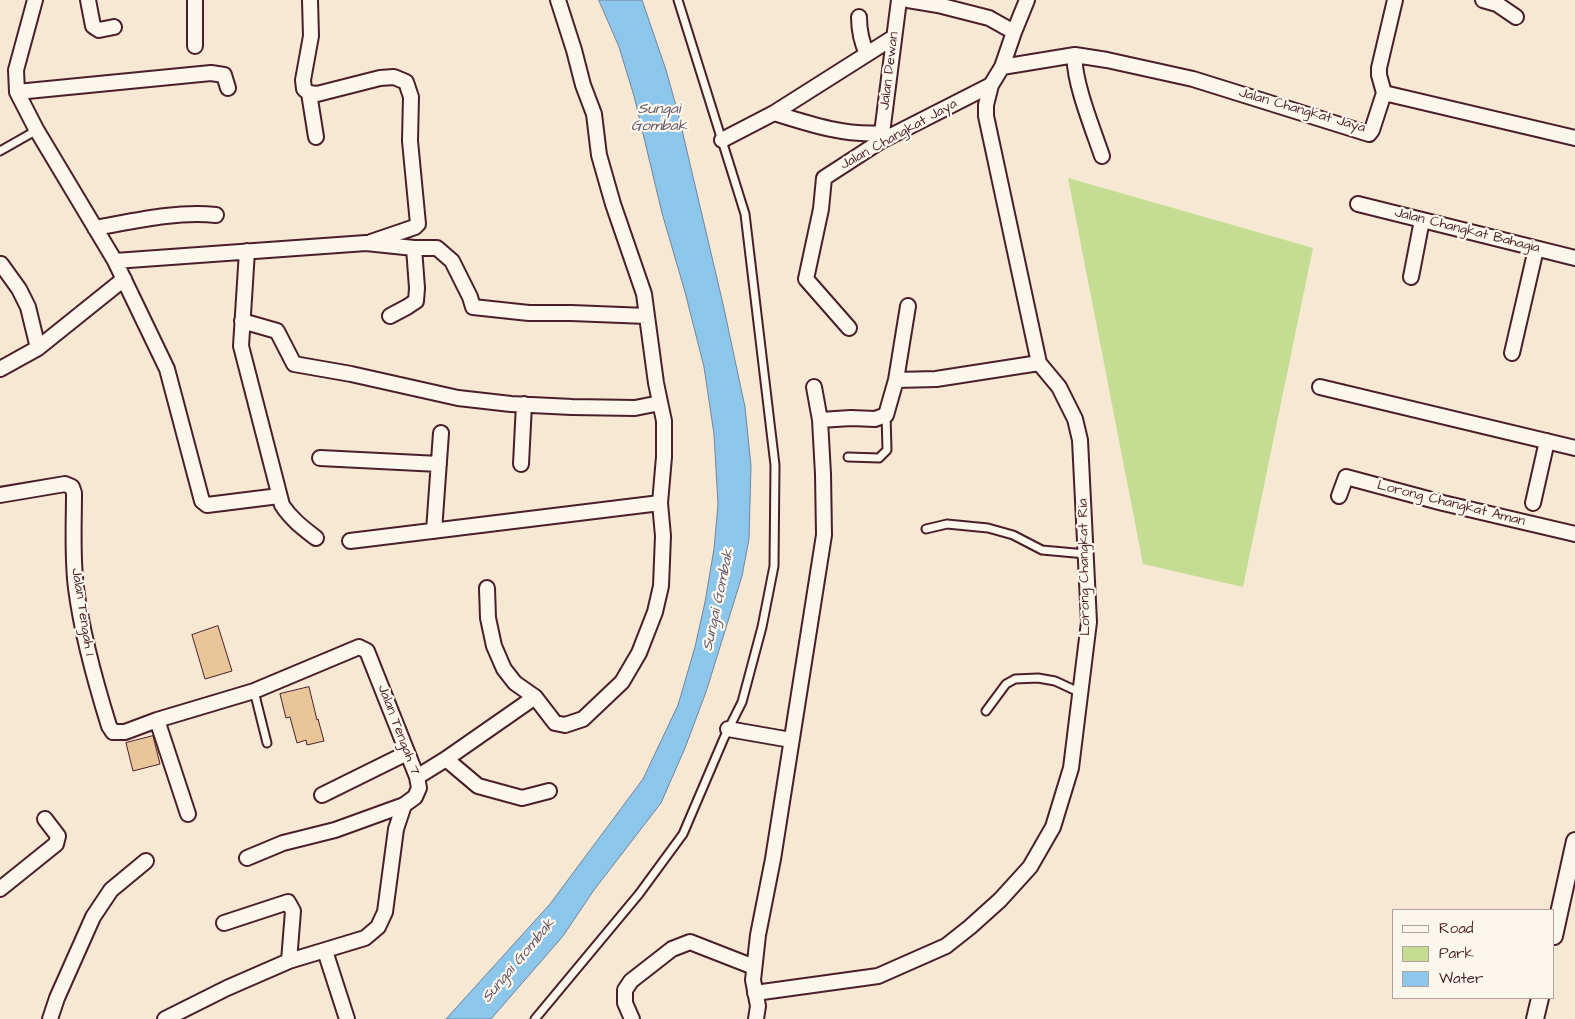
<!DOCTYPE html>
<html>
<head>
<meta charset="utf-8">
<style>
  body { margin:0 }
  #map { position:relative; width:1575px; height:1019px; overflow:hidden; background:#f6e8d3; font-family:"Architects Daughter",sans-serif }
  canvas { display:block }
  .legend { position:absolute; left:1392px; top:909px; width:162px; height:90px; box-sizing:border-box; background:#fbf7ec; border:1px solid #b4a19f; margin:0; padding:6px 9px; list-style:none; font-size:15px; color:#4a1f2b }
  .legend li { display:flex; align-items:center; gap:10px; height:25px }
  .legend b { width:25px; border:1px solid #b4a19f }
</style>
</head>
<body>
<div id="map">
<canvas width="1575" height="1019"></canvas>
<ul class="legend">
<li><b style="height:6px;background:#fbf7ec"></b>Road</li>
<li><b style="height:14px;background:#c5dd93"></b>Park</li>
<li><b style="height:14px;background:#8cc6eb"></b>Water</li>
</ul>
</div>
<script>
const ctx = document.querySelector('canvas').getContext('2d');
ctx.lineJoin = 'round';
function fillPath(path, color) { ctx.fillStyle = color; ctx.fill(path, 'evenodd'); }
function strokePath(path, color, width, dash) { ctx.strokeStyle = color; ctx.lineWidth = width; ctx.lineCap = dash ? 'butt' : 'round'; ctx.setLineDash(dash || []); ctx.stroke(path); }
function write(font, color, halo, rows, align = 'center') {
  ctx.font = font + ' "Architects Daughter",sans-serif'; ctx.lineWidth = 4.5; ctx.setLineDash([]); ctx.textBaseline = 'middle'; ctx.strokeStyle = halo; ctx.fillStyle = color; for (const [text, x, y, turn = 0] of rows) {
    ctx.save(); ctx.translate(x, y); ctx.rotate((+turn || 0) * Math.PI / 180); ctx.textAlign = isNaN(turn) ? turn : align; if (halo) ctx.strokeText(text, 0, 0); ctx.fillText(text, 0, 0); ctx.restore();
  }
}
fillPath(new Path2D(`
  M 1068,178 L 1313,248 L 1243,587 L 1143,564 Z`), '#c5dd93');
const water = new Path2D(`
  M 599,0 L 642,0 L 666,70 L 678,113 L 723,304 L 745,407 L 751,466 L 749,539 L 742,576 L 706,692 L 685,748 L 661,803 L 594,890 L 563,936 L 491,1019 L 446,1019 L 550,904 L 643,779 L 678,705 L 695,647 L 705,602 L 714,549 L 718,504 L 714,434 L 704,367 L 685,292 L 662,213 L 634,96 L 619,47 Z`);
fillPath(water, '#8cc6eb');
strokePath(water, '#72839e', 1);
const building = new Path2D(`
  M 218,626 L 232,671 L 205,679 L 192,635 Z
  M 309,687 L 317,720 L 318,719 L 324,741 L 307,745 L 306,740 L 297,743 L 290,717 L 286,718 L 280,694 Z
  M 153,736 L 160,764 L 133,771 L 126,743 Z`);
fillPath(building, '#e9c59a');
strokePath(building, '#4a1f2b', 1);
const service = new Path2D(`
  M 0,151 L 30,134 L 36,129
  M 848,457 L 879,458 L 887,450 L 886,415
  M 926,529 L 947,524 L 988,528 L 1013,535 L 1042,550 L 1086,554
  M 254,691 L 267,743
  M 986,711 L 1006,684 L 1015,679 L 1038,678 L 1055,681 L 1081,693
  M 535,1019 L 639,894 L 683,834 L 724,738 L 742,702 L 762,627 L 774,566 L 775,465 L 745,214 L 678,0`);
const minor = new Path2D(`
  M 35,0 L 16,70 L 17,92 L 36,129 L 115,261 L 167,369 L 202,501 L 207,505 L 279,496
  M 88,0 L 93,26 L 99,30 L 114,27
  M 310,0 L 311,36 L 303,80 L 304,89 L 309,93 L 316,137
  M 908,0 L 938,5 L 989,18 L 1014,32
  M 1483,0 L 1497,4 L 1516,17
  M 859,17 C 859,31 861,41 867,54
  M 195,46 L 195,0
  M 1075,55 C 1072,78 1094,132 1102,156
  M 1002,67 L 1075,55 L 1107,60 L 1193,79 L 1369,134 L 1372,130 L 1384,93
  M 17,92 L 211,73 L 224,75 L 228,88
  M 309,93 L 317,94 L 380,78 L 394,77 L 406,82 L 411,97 L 410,141 L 418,224 L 415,227 L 371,242
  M 1384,93 L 1575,138
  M 1384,93 L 1379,75 L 1379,68 L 1395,0
  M 774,113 C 809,124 845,136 882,133
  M 722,140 L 774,113 L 894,37
  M 881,141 L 899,0
  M 1358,204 L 1575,258
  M 95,228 C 135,221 175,211 216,215
  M 247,251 L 241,346 L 282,505 C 291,519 303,528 316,538
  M 115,261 L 366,243 L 414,248 L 437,248 L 452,261 L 470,297 L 473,307 L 529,313 L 571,313 L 647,316
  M 1,264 L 19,289 L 28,307 L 38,348
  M 1411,277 L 1422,220
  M 908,306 L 896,380 L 936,379 L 1039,363
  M 390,316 L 407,307 L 416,301 L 417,288 L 414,248
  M 242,321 L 277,331 L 294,364 L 351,374 L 458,398 L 511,404 L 572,407 L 635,408 L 660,403
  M 849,328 L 806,279 L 821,209 L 824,178 L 881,141 L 991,85
  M 1512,353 L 1536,249
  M 0,369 L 38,348 L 124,279
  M 1320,387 L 1575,448
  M 820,420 L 851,418 L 875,419 L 886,415 L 896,380
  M 320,458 L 439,464
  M 521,464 L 524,404
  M 0,495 L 65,484 L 72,487 L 74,493 C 74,524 72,557 76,588 C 82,635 95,681 109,726 L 113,732 L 125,732 L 157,720 L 254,691 L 359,647 L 367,651 L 417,777 L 419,788 L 415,797 L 404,805 L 396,829 L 385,912 L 378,927 L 365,938 L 289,961 L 227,988 L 165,1019
  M 1339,496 L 1346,477 L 1443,503 L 1575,534
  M 1533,503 L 1547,441
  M 434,531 L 441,433
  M 350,541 L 660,503
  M 487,588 L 488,618 L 494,646 L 504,669 L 515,683 L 535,697 L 555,723 L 565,725 L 583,719 L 622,682 L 639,653 L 655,612 L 661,586 L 663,536 L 660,503 L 664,457 L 664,421 L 656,383 L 644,294 L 613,204 L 599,155 L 594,114 L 583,85 L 574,50 L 558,0
  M 157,720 L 188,814
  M 728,729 L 791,740
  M 446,759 L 535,697
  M 417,777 L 446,759 L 478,786 L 522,798 L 549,791
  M 322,795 L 407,753
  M 247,858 L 283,843 L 335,830 L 404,805
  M 0,889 L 56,844 L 58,836 L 45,819
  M 224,923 L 288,902 L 293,911 L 289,961
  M 325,951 L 347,1019
  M 755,993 L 878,976 L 946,946 L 970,927 L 1000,900 L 1030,867 L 1053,827 L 1071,768 L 1089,622 L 1080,440 L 1075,419 L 1059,387 L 1039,363 L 986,116 L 986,105 L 991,85 L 1002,67 L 1014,32 L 1027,0
  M 50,1019 L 57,998 L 93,917 L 111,890 L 146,861
  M 632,1019 L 625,1003 L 625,990 L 631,981 L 672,949 L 690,942 L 754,967
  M 756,1019 L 758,1006 L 753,980 L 758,935 L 773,859 L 824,535 L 823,474 L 820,420 L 814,387`);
const tertiary = new Path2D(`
  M 1554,936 L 1575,841
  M 1535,1019 L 1540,998`);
strokePath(service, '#4a1f2b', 11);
strokePath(minor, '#4a1f2b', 18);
strokePath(tertiary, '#4a1f2b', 20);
strokePath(service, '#fbf7ec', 7);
strokePath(minor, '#fbf7ec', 14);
strokePath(tertiary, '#fbf7ec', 16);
write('14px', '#4a1f2b', '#fbf7ec', [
  ["Jalan Dewan",890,71,-83],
  ["Jalan Changkat Jaya",1302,111,16],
  ["Jalan Changkat Jaya",899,135,-29],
  ["Jalan Changkat Bahagia",1467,231,14],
  ["Lorong Changkat Aman",1451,504,14],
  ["Lorong Changkat Ria",1085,567,-91],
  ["Jalan Tengah 1",82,612,81],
  ["Jalan Tengah 7",398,730,69]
]);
write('italic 15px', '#5e5165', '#fbf7ec', [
  ["Sungai",659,110],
  ["Gombak",659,127],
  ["Sungai Gombak",719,600,-78],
  ["Sungai Gombak",519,961,-50]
]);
</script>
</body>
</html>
